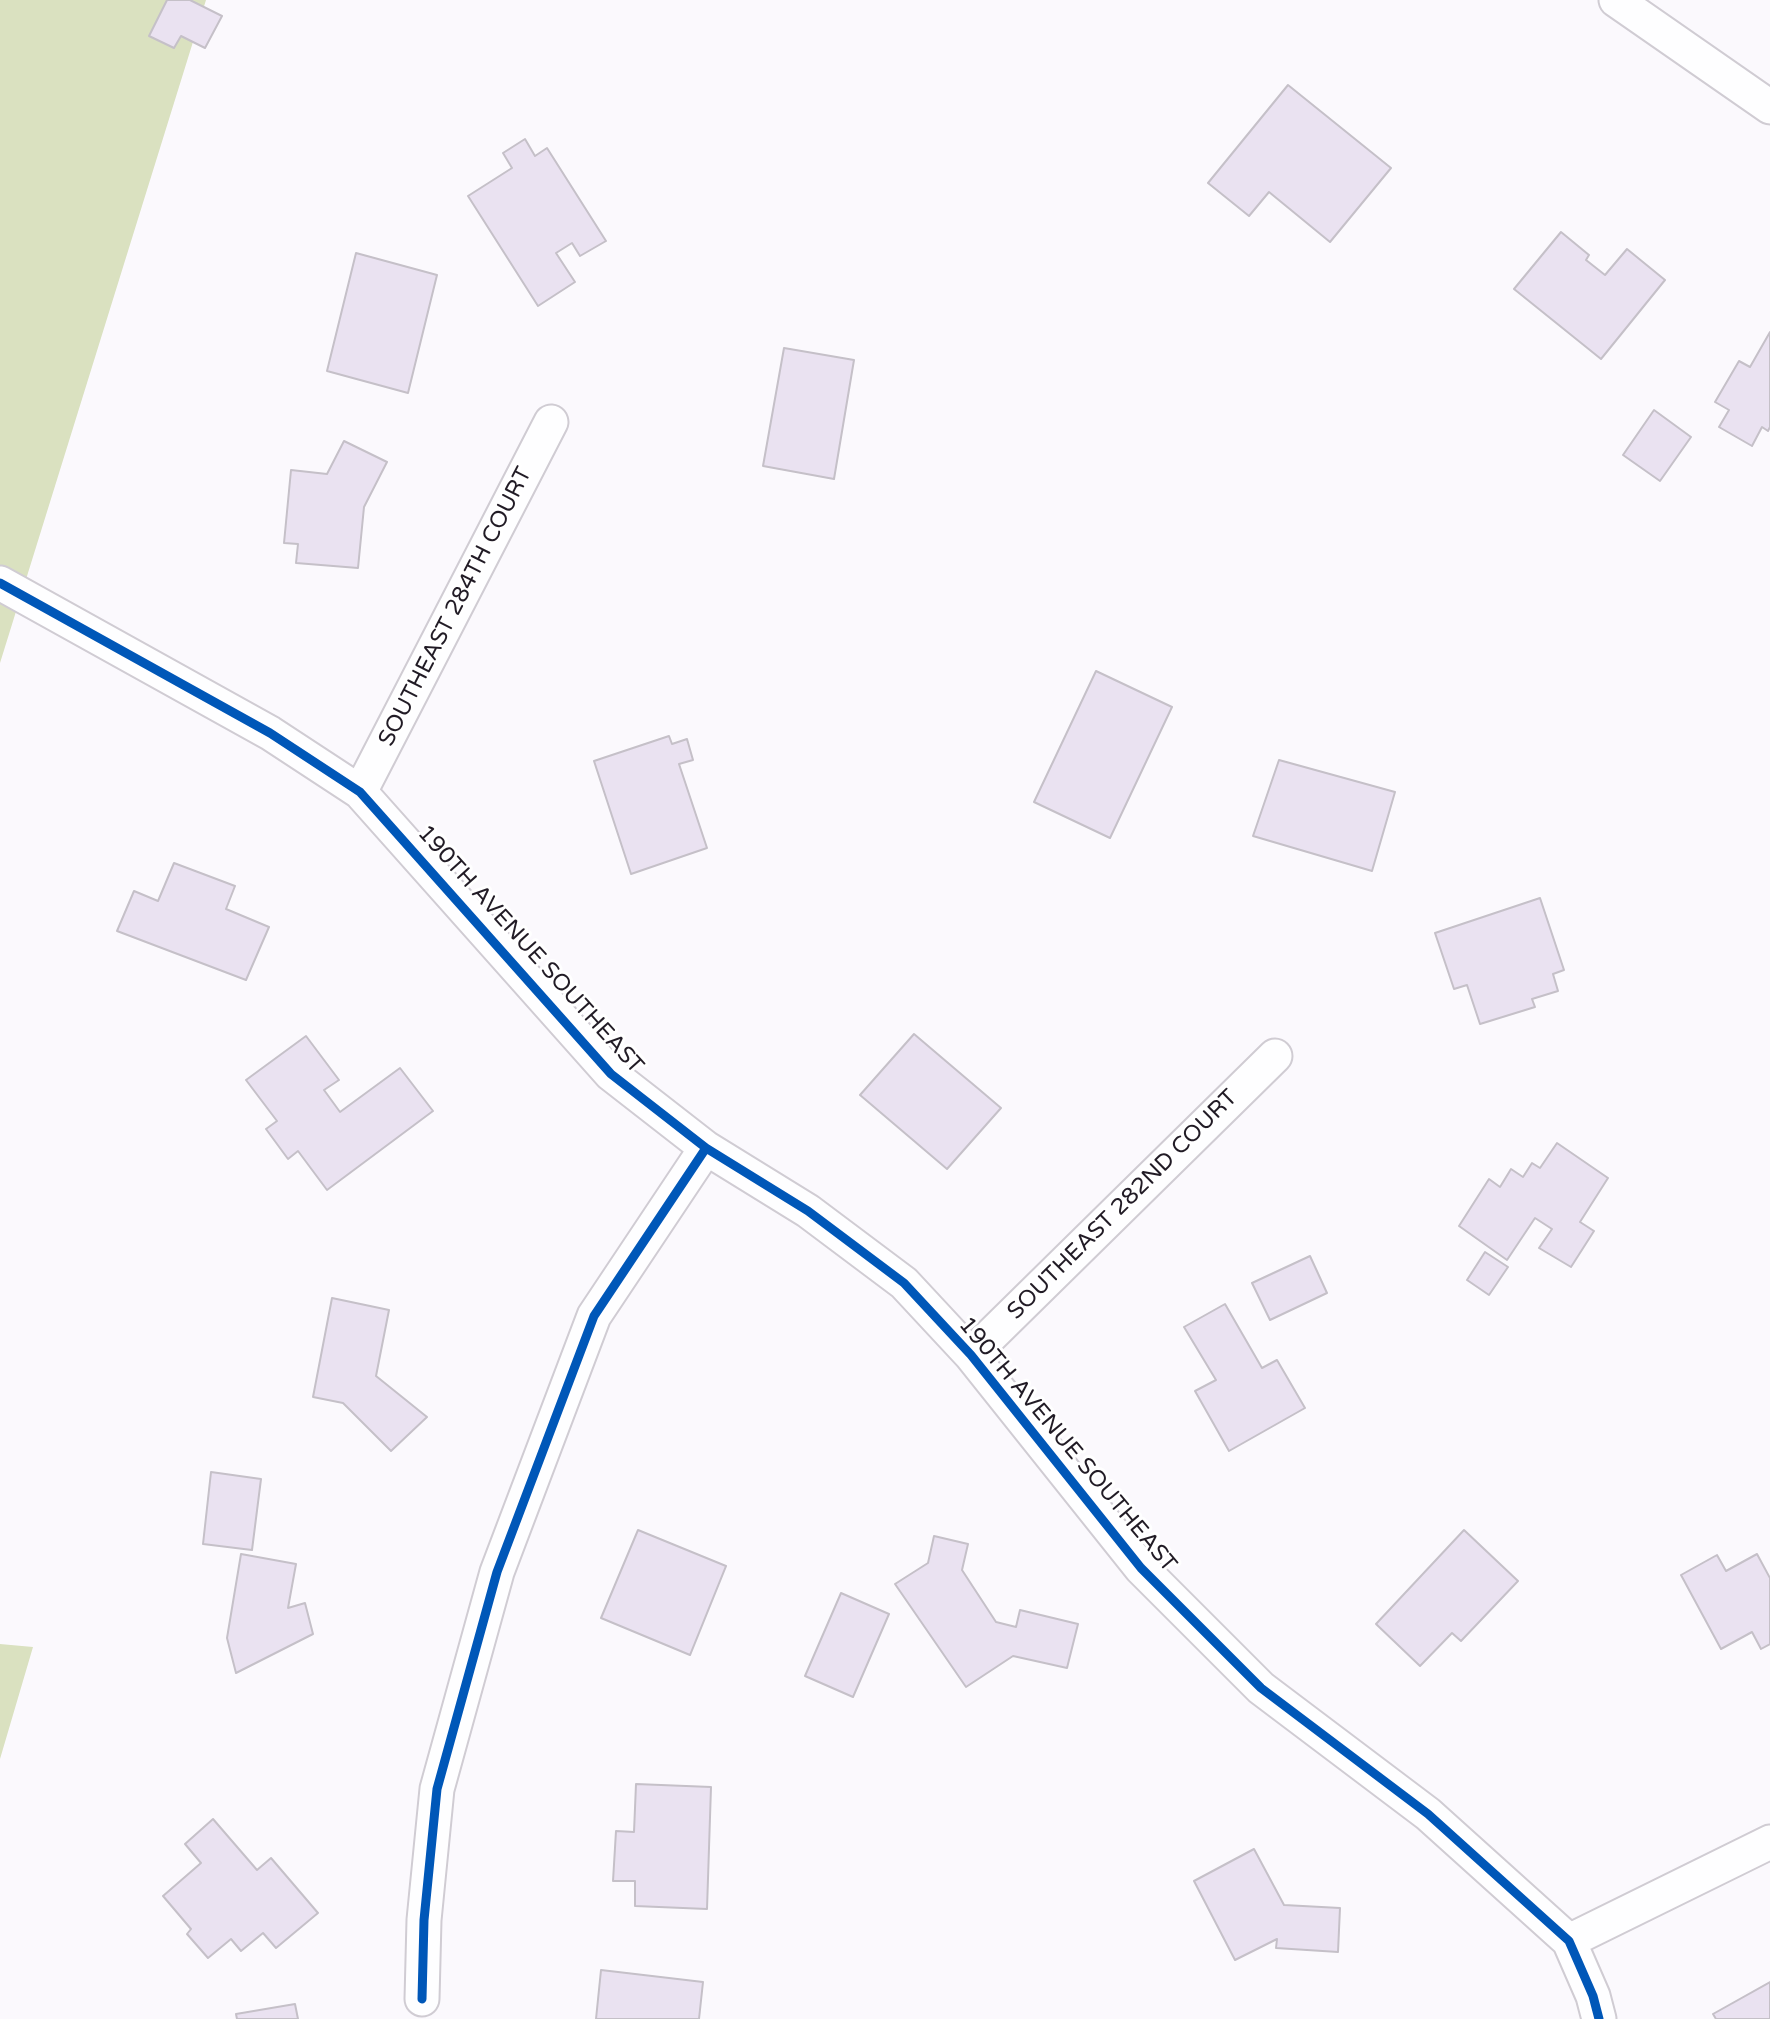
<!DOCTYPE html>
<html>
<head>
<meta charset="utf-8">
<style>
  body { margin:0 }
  canvas { display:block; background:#fbf9fd }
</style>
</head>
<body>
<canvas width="1770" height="2019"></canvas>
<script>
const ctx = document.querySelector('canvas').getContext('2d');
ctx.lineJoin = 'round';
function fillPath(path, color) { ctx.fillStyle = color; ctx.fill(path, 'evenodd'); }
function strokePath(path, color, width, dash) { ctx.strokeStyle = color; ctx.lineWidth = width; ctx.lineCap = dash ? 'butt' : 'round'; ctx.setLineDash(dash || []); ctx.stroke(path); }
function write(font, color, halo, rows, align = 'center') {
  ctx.font = font + ' "Varela Round",sans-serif'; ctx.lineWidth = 6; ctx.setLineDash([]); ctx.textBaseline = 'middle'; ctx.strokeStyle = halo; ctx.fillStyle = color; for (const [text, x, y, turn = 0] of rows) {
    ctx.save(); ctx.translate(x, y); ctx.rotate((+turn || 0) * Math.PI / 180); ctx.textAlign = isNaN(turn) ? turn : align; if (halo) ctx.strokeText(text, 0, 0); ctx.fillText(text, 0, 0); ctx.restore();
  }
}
fillPath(new Path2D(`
  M 0,0 L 206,0 L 0,663 Z
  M 0,1644 L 33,1647 L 0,1759 Z`), '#dae1c0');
const building = new Path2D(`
  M 167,0 L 190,0 L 222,16 L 205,48 L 181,36 L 174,48 L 149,36 Z
  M 1288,85 L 1391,168 L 1330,242 L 1269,192 L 1249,216 L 1208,183 Z
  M 525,139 L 535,156 L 547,148 L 606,241 L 580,256 L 572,243 L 556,253 L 575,282 L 538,306 L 468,196 L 512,168 L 503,153 Z
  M 1561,232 L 1589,255 L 1586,260 L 1605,275 L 1627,249 L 1665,280 L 1601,359 L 1514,289 Z
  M 356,253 L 437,275 L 408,393 L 327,371 Z
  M 1770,332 L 1770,427 L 1768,431 L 1762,427 L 1752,446 L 1719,427 L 1729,410 L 1715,402 L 1739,361 L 1750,367 Z
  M 784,348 L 854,360 L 834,479 L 763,466 Z
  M 1654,410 L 1691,437 L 1660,481 L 1623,455 Z
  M 344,441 L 387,462 L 364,507 L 358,568 L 296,563 L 298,544 L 284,543 L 291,470 L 327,474 Z
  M 1096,671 L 1172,707 L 1110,838 L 1034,802 Z
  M 669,736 L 672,744 L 687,739 L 693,760 L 679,764 L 707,848 L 631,874 L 594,761 Z
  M 1279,760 L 1395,792 L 1372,871 L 1253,836 Z
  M 174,863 L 235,886 L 226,909 L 269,927 L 246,980 L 117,931 L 134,891 L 158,901 Z
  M 1540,898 L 1564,970 L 1553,974 L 1558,991 L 1532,999 L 1535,1007 L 1480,1024 L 1467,985 L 1454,989 L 1435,933 Z
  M 914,1034 L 1001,1108 L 947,1169 L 860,1095 Z
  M 306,1036 L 339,1080 L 324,1090 L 340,1112 L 400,1068 L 433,1111 L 327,1190 L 298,1151 L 288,1159 L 266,1129 L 277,1121 L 246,1080 Z
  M 1557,1143 L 1608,1178 L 1580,1222 L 1594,1231 L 1571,1267 L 1539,1248 L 1552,1229 L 1535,1218 L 1507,1260 L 1459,1226 L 1489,1179 L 1500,1187 L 1511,1169 L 1523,1177 L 1532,1163 L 1540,1168 Z
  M 1485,1252 L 1508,1267 L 1489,1295 L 1467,1280 Z
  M 1310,1256 L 1327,1293 L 1270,1320 L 1252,1283 Z
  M 332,1298 L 389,1310 L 376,1376 L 427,1417 L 391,1451 L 343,1403 L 313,1397 Z
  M 1225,1304 L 1262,1368 L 1277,1360 L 1305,1408 L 1229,1451 L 1195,1391 L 1216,1380 L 1184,1327 Z
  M 211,1472 L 261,1479 L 252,1550 L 203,1544 Z
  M 638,1530 L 726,1566 L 690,1655 L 601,1618 Z
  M 1464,1530 L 1518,1581 L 1461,1641 L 1452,1633 L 1420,1666 L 1376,1624 Z
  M 934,1536 L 968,1544 L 962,1570 L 996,1622 L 1016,1627 L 1020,1610 L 1078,1624 L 1067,1668 L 1013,1656 L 966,1687 L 895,1584 L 928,1563 Z
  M 241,1554 L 296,1564 L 288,1608 L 305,1603 L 313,1634 L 236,1673 L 227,1638 Z
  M 1757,1554 L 1770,1578 L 1770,1644 L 1761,1649 L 1752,1632 L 1721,1649 L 1681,1575 L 1717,1555 L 1726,1571 Z
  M 841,1593 L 889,1614 L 853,1697 L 805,1676 Z
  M 636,1784 L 711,1787 L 707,1909 L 635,1906 L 635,1881 L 613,1881 L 616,1831 L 634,1832 Z
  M 213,1819 L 257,1870 L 271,1858 L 318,1913 L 276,1948 L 263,1933 L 241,1951 L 231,1939 L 208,1958 L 187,1934 L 191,1929 L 163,1896 L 201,1863 L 185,1844 Z
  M 1254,1849 L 1284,1905 L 1340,1908 L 1338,1952 L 1276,1948 L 1277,1939 L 1235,1960 L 1194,1881 Z
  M 601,1970 L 703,1982 L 699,2019 L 596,2019 Z
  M 1770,1982 L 1770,2019 L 1716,2019 L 1713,2014 Z
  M 295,2004 L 298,2019 L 237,2019 L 236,2014 Z`);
fillPath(building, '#eae2f1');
strokePath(building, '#c5c0c8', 2);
const minor = new Path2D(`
  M 1616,0 L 1770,107
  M 0,583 L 270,733 L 360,792 L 611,1074 L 706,1148 L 808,1211 L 904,1283 L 971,1355 L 1141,1568 L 1261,1688 L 1428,1814 L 1569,1941 L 1593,1996 L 1599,2019
  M 360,792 L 551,422
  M 971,1355 L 1275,1056
  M 1569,1941 L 1770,1842
  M 422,1999 L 424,1920 L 437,1789 L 497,1572 L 594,1316 L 706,1148`);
strokePath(minor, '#d0ccd3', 37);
strokePath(minor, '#fefeff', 33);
strokePath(new Path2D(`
  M 0,583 L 270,733 L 360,792 L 611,1074 L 706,1148 L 808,1211 L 904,1283 L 971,1355 L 1141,1568 L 1261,1688 L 1428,1814 L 1569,1941 L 1593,1996 L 1599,2019
  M 422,1999 L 424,1920 L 437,1789 L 497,1572 L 594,1316 L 706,1148`), '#0057b8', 9);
write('23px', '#211b25', '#fff', [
  ["SOUTHEAST 284TH COURT",456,607,-63],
  ["190TH AVENUE SOUTHEAST",530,950,48],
  ["SOUTHEAST 282ND COURT",1123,1205,-45],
  ["190TH AVENUE SOUTHEAST",1067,1445,50]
]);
</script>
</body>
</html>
